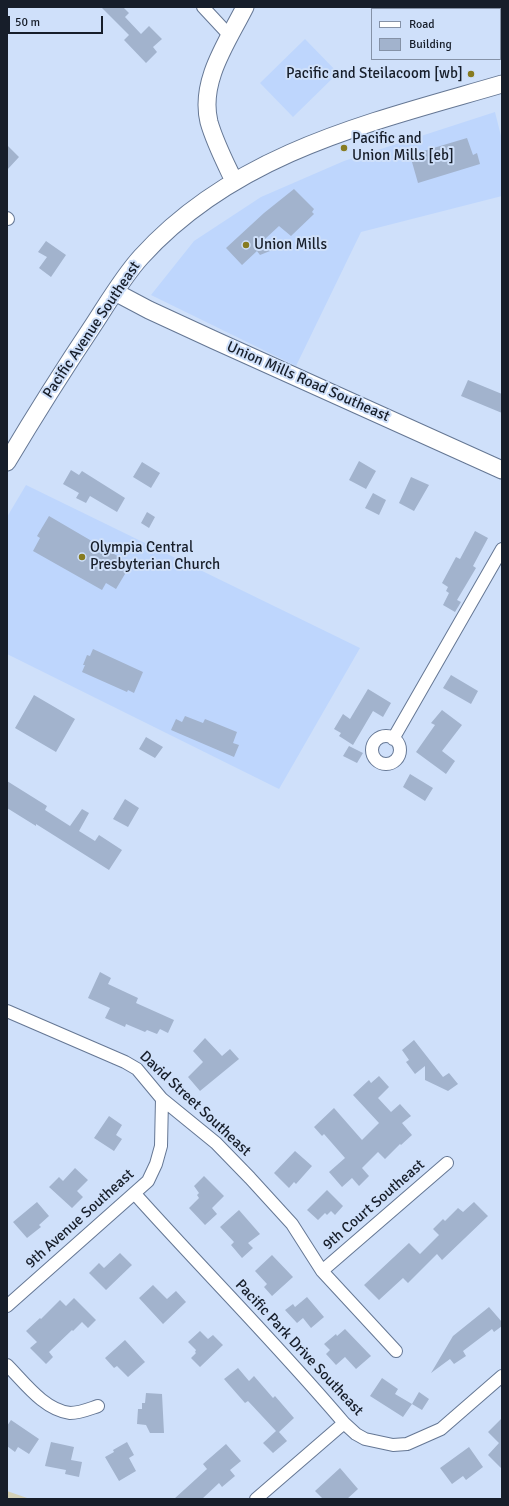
<!DOCTYPE html>
<html>
<head>
<meta charset="utf-8">
<style>
  body { margin:0 }
  #map { position:relative; width:509px; height:1506px; overflow:hidden; background:#cfe0fa; font-family:Signika,sans-serif }
  canvas { display:block }
  .frame { position:absolute; inset:0; border:8px solid #171e2a; pointer-events:none }
  .legend { position:absolute; left:371px; top:8px; width:130px; height:52px; box-sizing:border-box; background:#cfe0fa; border:1px solid #8592a7; margin:0; padding:5px 7px; list-style:none; font-size:12px; color:#171e2a }
  .legend li { display:flex; align-items:center; gap:8px; height:20px }
  .legend b { width:20px; border:1px solid #8592a7 }
  .scale { position:absolute; left:8px; top:16px; width:95px; height:18px; box-sizing:border-box; border:2px solid #171e2a; border-top:0; padding-left:5px; font-size:12px; line-height:14px; white-space:nowrap; color:#171e2a; -webkit-text-stroke:3px #cfe0fa; paint-order:stroke }
</style>
</head>
<body>
<div id="map">
<canvas width="509" height="1506"></canvas>
<div class="frame"></div>
<ul class="legend">
<li><b style="height:5px;background:#fff"></b>Road</li>
<li><b style="height:11px;background:#a2b3cd"></b>Building</li>
</ul>
<div class="scale">50 m</div>
</div>
<script>
const ctx = document.querySelector('canvas').getContext('2d');
ctx.lineJoin = 'round';
function fillPath(path, color) { ctx.fillStyle = color; ctx.fill(path, 'evenodd'); }
function strokePath(path, color, width, dash) { ctx.strokeStyle = color; ctx.lineWidth = width; ctx.lineCap = dash ? 'butt' : 'round'; ctx.setLineDash(dash || []); ctx.stroke(path); }
function write(font, color, halo, rows, align = 'center') {
  ctx.font = font + ' Signika,sans-serif'; ctx.lineWidth = 4; ctx.setLineDash([]); ctx.textBaseline = 'middle'; ctx.strokeStyle = halo; ctx.fillStyle = color; for (const [text, x, y, turn = 0] of rows) {
    ctx.save(); ctx.translate(x, y); ctx.rotate((+turn || 0) * Math.PI / 180); ctx.textAlign = isNaN(turn) ? turn : align; if (halo) ctx.strokeText(text, 0, 0); ctx.fillText(text, 0, 0); ctx.restore();
  }
}
fillPath(new Path2D(`
  M 305,39 L 338,73 L 293,117 L 260,83 Z
  M 495,112 L 502,140 L 502,196 L 361,232 L 296,366 L 151,295 L 194,241 L 261,197 L 344,161 Z
  M 26,485 L 360,648 L 279,789 L 7,654 L 7,517 Z`), '#bed6fd');
fillPath(new Path2D(`
  M 7,1491 L 30,1499 L 7,1499 Z`), '#d4d1b8');
fillPath(new Path2D(`
  M 101,7 L 123,7 L 129,13 L 125,17 L 141,34 L 149,26 L 162,39 L 153,47 L 157,52 L 146,63 L 124,40 L 129,35 Z
  M 467,138 L 473,155 L 477,153 L 480,164 L 418,183 L 410,155 Z
  M 7,145 L 19,157 L 7,170 Z
  M 294,189 L 314,209 L 312,212 L 314,214 L 291,236 L 279,226 L 265,239 L 275,249 L 260,255 L 257,251 L 242,265 L 226,248 L 264,213 Z
  M 46,241 L 66,255 L 51,277 L 39,268 L 47,257 L 38,252 Z
  M 468,380 L 502,394 L 502,413 L 461,396 Z
  M 359,461 L 376,471 L 366,489 L 349,480 Z
  M 142,462 L 160,473 L 151,488 L 133,477 Z
  M 71,470 L 79,475 L 82,471 L 125,498 L 117,512 L 90,496 L 86,503 L 76,498 L 79,493 L 63,484 Z
  M 411,477 L 429,485 L 414,511 L 399,503 Z
  M 373,493 L 386,500 L 379,515 L 365,508 Z
  M 147,512 L 155,517 L 149,528 L 141,523 Z
  M 49,516 L 131,564 L 116,589 L 106,583 L 102,590 L 33,551 L 40,538 L 37,536 Z
  M 475,531 L 488,538 L 473,566 L 476,568 L 457,600 L 461,602 L 455,612 L 443,605 L 449,593 L 446,591 L 448,587 L 442,583 L 456,557 L 460,559 Z
  M 93,649 L 143,672 L 134,693 L 128,690 L 127,692 L 82,672 L 85,665 L 83,665 L 87,655 L 90,656 Z
  M 451,675 L 478,691 L 471,704 L 443,688 Z
  M 368,689 L 391,703 L 383,717 L 373,711 L 353,745 L 339,736 L 341,733 L 334,729 L 343,714 L 350,719 Z
  M 34,695 L 75,719 L 56,752 L 15,728 Z
  M 442,710 L 462,725 L 442,751 L 455,761 L 446,774 L 416,752 L 435,725 L 431,723 Z
  M 185,716 L 203,723 L 205,719 L 237,732 L 233,743 L 239,745 L 234,757 L 171,730 L 176,719 L 182,722 Z
  M 146,737 L 163,747 L 155,758 L 139,749 Z
  M 349,746 L 363,753 L 357,763 L 343,756 Z
  M 410,774 L 433,788 L 425,801 L 403,787 Z
  M 7,781 L 47,806 L 45,810 L 70,826 L 82,809 L 89,813 L 79,831 L 95,841 L 99,835 L 122,850 L 109,870 L 36,824 L 36,826 L 7,808 Z
  M 125,799 L 139,808 L 128,827 L 113,819 Z
  M 100,972 L 111,978 L 108,984 L 138,998 L 136,1003 L 174,1020 L 168,1033 L 160,1029 L 157,1034 L 147,1030 L 145,1032 L 126,1024 L 125,1027 L 105,1018 L 110,1008 L 88,998 Z
  M 205,1038 L 222,1056 L 230,1049 L 239,1059 L 200,1091 L 188,1077 L 203,1062 L 193,1051 Z
  M 414,1040 L 443,1077 L 449,1073 L 458,1084 L 448,1091 L 425,1080 L 425,1066 L 415,1074 L 406,1062 L 409,1060 L 402,1050 Z
  M 379,1076 L 389,1087 L 378,1098 L 391,1112 L 400,1104 L 411,1116 L 402,1123 L 412,1135 L 401,1145 L 400,1144 L 385,1159 L 378,1152 L 362,1168 L 369,1176 L 359,1186 L 352,1178 L 342,1187 L 329,1172 L 345,1158 L 324,1134 L 322,1136 L 314,1127 L 334,1108 L 362,1140 L 379,1123 L 353,1095 L 369,1080 L 371,1083 Z
  M 109,1116 L 122,1125 L 116,1135 L 122,1139 L 114,1151 L 94,1138 Z
  M 295,1151 L 312,1166 L 296,1184 L 294,1182 L 289,1188 L 274,1173 Z
  M 75,1168 L 88,1180 L 77,1191 L 83,1197 L 72,1208 L 49,1187 L 59,1177 L 63,1181 Z
  M 204,1176 L 224,1196 L 212,1208 L 217,1214 L 205,1225 L 189,1208 L 199,1198 L 197,1195 L 199,1193 L 194,1186 Z
  M 327,1190 L 343,1206 L 335,1215 L 331,1211 L 327,1215 L 325,1213 L 318,1220 L 307,1210 Z
  M 37,1202 L 49,1216 L 39,1225 L 41,1227 L 27,1238 L 13,1222 Z
  M 474,1202 L 488,1216 L 442,1260 L 437,1254 L 408,1283 L 403,1278 L 379,1300 L 364,1285 L 409,1243 L 420,1254 L 439,1235 L 433,1229 L 443,1219 L 445,1221 L 458,1208 L 463,1212 Z
  M 239,1210 L 260,1234 L 248,1243 L 253,1248 L 242,1258 L 231,1245 L 234,1242 L 220,1227 Z
  M 120,1253 L 132,1265 L 106,1290 L 89,1273 L 99,1263 L 104,1268 Z
  M 272,1255 L 293,1277 L 272,1296 L 264,1287 L 267,1284 L 255,1271 Z
  M 153,1285 L 167,1299 L 176,1291 L 186,1302 L 163,1324 L 139,1298 Z
  M 307,1297 L 324,1317 L 311,1328 L 303,1318 L 297,1323 L 285,1310 L 293,1304 L 295,1307 Z
  M 74,1298 L 96,1320 L 88,1328 L 82,1322 L 73,1331 L 72,1330 L 49,1352 L 53,1357 L 46,1364 L 30,1348 L 37,1342 L 26,1331 L 40,1318 L 41,1319 L 60,1300 L 66,1306 Z
  M 489,1307 L 502,1322 L 502,1326 L 494,1332 L 492,1329 L 463,1351 L 466,1356 L 454,1364 L 450,1359 L 431,1373 L 453,1336 Z
  M 345,1329 L 371,1356 L 356,1369 L 345,1357 L 336,1365 L 326,1354 L 330,1350 L 324,1344 L 336,1334 L 337,1336 Z
  M 200,1331 L 208,1339 L 213,1335 L 223,1345 L 200,1367 L 191,1358 L 196,1353 L 195,1352 L 196,1350 L 188,1342 Z
  M 125,1340 L 145,1362 L 128,1377 L 117,1366 L 114,1368 L 105,1358 Z
  M 238,1368 L 249,1381 L 254,1376 L 273,1398 L 275,1396 L 294,1418 L 279,1432 L 287,1441 L 273,1453 L 263,1443 L 276,1431 L 248,1401 L 245,1403 L 224,1379 Z
  M 382,1378 L 398,1389 L 395,1394 L 412,1404 L 403,1417 L 370,1396 Z
  M 419,1392 L 429,1399 L 422,1410 L 412,1404 Z
  M 146,1393 L 162,1394 L 164,1433 L 150,1433 L 146,1425 L 137,1424 L 138,1409 L 142,1409 L 142,1403 L 145,1403 Z
  M 502,1418 L 502,1469 L 488,1455 L 499,1443 L 488,1432 Z
  M 11,1420 L 39,1439 L 29,1454 L 18,1447 L 15,1452 L 7,1446 L 7,1426 Z
  M 51,1442 L 74,1447 L 71,1460 L 82,1462 L 79,1477 L 65,1474 L 66,1470 L 45,1466 Z
  M 127,1442 L 134,1455 L 129,1458 L 136,1471 L 119,1481 L 105,1457 L 114,1452 L 113,1450 Z
  M 226,1444 L 241,1461 L 230,1470 L 235,1476 L 222,1487 L 219,1483 L 202,1499 L 174,1499 L 207,1469 L 203,1464 Z
  M 469,1447 L 483,1467 L 466,1480 L 463,1476 L 452,1484 L 440,1468 Z
  M 340,1468 L 358,1489 L 347,1499 L 323,1499 L 315,1491 Z`), '#a2b3cd');
const street = new Path2D(`
  M 203,7 L 230,36
  M 7,218 L 8,219
  M372 750a14 14 0 1 1 28 0a14 14 0 1 1-28 0Z
  M 393,739 L 502,549
  M 7,1011 L 125,1062 L 137,1069 L 162,1099 L 216,1143 L 250,1178 L 292,1224 L 322,1271 L 396,1351
  M 135,1194 C 204,1271 277,1344 344,1423 L 356,1434 L 365,1439 L 393,1445 L 407,1444 L 441,1429 L 502,1376
  M 322,1271 L 447,1163
  M 7,1306 L 148,1181 L 156,1164 L 161,1146 L 162,1099
  M 7,1365 C 24,1382 44,1410 70,1413 C 80,1413 89,1409 98,1406
  M 256,1499 L 344,1423`);
const secondary = new Path2D(`
  M 234,181 C 225,162 215,143 209,122 C 199,81 228,41 245,7
  M 115,292 L 149,310 L 214,340 L 502,470
  M 7,462 C 35,415 64,369 94,324 C 109,301 123,277 141,257 C 236,152 372,122 502,84`);
strokePath(street, '#657794', 14);
strokePath(secondary, '#657794', 19);
strokePath(street, '#fff', 12);
strokePath(secondary, '#fff', 17);
for (const [x, y, r, color] of [
  [471,74,4,"#877b20"],
  [344,148,4,"#877b20"],
  [246,245,4,"#877b20"],
  [82,557,4,"#877b20"]
]) { const dot = new Path2D(); dot.arc(x, y, r, 0, 2 * Math.PI); ctx.fillStyle = color; ctx.fill(dot); strokePath(dot, '#cfe0fa', 1.5); }
write('15px', '#171e2a', '#cfe0fa', [
  ["Pacific and Steilacoom [wb]",463,74,"right"],
  ["Pacific and",352,139],
  ["Union Mills [eb]",352,156],
  ["Union Mills",254,245],
  ["Olympia Central",90,548],
  ["Presbyterian Church",90,565]
], 'left');
write('15px', '#171e2a', '#cfe0fa', [
  ["Pacific Avenue Southeast",92,330,-56],
  ["Union Mills Road Southeast",308,382,24],
  ["David Street Southeast",195,1104,43],
  ["9th Court Southeast",374,1205,-41],
  ["9th Avenue Southeast",80,1219,-42],
  ["Pacific Park Drive Southeast",299,1348,47]
]);
</script>
</body>
</html>
